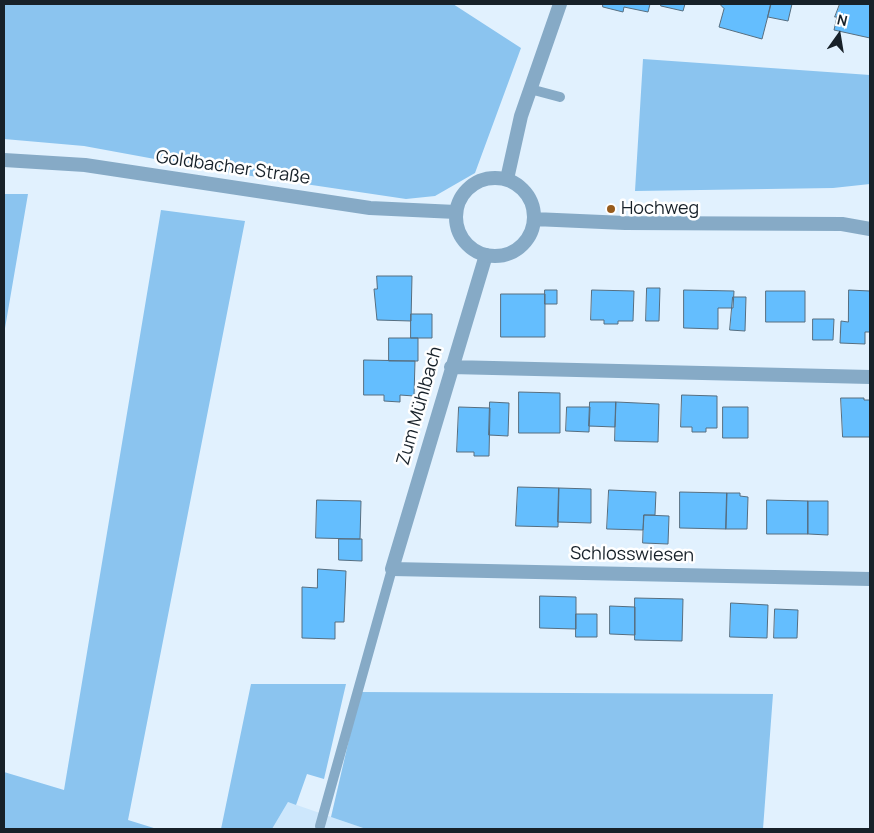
<!DOCTYPE html>
<html>
<head>
<meta charset="utf-8">
<style>
  body { margin:0 }
  #map { position:relative; width:874px; height:833px; overflow:hidden; background:#e1f1fe; font-family:Manrope,sans-serif }
  canvas { display:block }
  .frame { position:absolute; inset:0; border:5px solid #172129; pointer-events:none }
  .north { position:absolute; left:814px; top:10px; width:50px; height:50px; -webkit-text-stroke:4px #fff; paint-order:stroke; rotate:13deg; font-size:14px; font-weight:700; line-height:20px; text-align:center; color:#172129 }
  .north::after { content:''; display:block; margin:auto; width:18px; height:22px; background:#172129; clip-path:polygon(50% 0,100% 100%,50% 72%,0 100%) }
</style>
</head>
<body>
<div id="map">
<canvas width="874" height="833"></canvas>
<div class="frame"></div>
<div class="north">N</div>
</div>
<script>
const ctx = document.querySelector('canvas').getContext('2d');
ctx.lineJoin = 'round';
function fillPath(path, color) { ctx.fillStyle = color; ctx.fill(path, 'evenodd'); }
function strokePath(path, color, width, dash) { ctx.strokeStyle = color; ctx.lineWidth = width; ctx.lineCap = dash ? 'butt' : 'round'; ctx.setLineDash(dash || []); ctx.stroke(path); }
function write(font, color, halo, rows, align = 'center') {
  ctx.font = font + ' Manrope,sans-serif'; ctx.lineWidth = 5; ctx.setLineDash([]); ctx.textBaseline = 'middle'; ctx.strokeStyle = halo; ctx.fillStyle = color; for (const [text, x, y, turn = 0] of rows) {
    ctx.save(); ctx.translate(x, y); ctx.rotate((+turn || 0) * Math.PI / 180); ctx.textAlign = isNaN(turn) ? turn : align; if (halo) ctx.strokeText(text, 0, 0); ctx.fillText(text, 0, 0); ctx.restore();
  }
}
fillPath(new Path2D(`
  M 288,802 L 366,829 L 272,829 Z`), '#cde7fc');
fillPath(new Path2D(`
  M 4,4 L 453,4 L 521,48 L 475,173 L 435,196 L 406,199 L 231,173 L 84,146 L 4,139 Z
  M 643,59 L 870,75 L 870,184 L 833,188 L 635,191 Z
  M 4,194 L 28,194 L 4,334 Z
  M 161,210 L 245,221 L 128,820 L 157,829 L 4,829 L 4,772 L 64,790 Z
  M 251,684 L 346,684 L 324,779 L 307,774 L 296,805 L 288,802 L 272,829 L 221,829 Z
  M 360,692 L 773,694 L 763,829 L 366,829 L 331,817 Z`), '#8bc4ef');
const building = new Path2D(`
  M 603,4 L 650,4 L 648,12 L 624,7 L 623,12 L 603,7 Z
  M 661,4 L 685,4 L 683,11 L 661,6 Z
  M 720,4 L 771,4 L 762,39 L 719,27 L 724,9 Z
  M 771,4 L 792,4 L 788,21 L 768,17 Z
  M 840,4 L 870,4 L 870,38 L 834,30 L 837,17 L 835,17 Z
  M 377,276 L 412,276 L 411,321 L 377,320 L 374,289 L 377,289 Z
  M 647,288 L 660,288 L 659,321 L 646,321 Z
  M 545,290 L 557,290 L 557,304 L 545,304 Z
  M 592,290 L 634,291 L 633,321 L 618,321 L 618,324 L 604,324 L 604,320 L 591,320 Z
  M 684,290 L 734,291 L 733,308 L 718,308 L 718,329 L 684,328 Z
  M 849,290 L 870,291 L 870,332 L 865,332 L 865,344 L 840,343 L 841,321 L 848,322 Z
  M 766,291 L 805,291 L 805,322 L 766,322 Z
  M 501,294 L 545,294 L 545,337 L 501,337 Z
  M 733,297 L 746,297 L 745,331 L 730,330 Z
  M 411,314 L 432,314 L 432,338 L 411,338 Z
  M 813,319 L 834,319 L 833,340 L 813,340 Z
  M 389,338 L 418,338 L 418,361 L 389,361 Z
  M 364,360 L 415,361 L 414,396 L 400,395 L 400,402 L 384,401 L 384,395 L 364,395 Z
  M 519,392 L 560,393 L 560,433 L 519,433 Z
  M 682,395 L 717,396 L 717,428 L 706,428 L 706,432 L 692,432 L 692,427 L 681,427 Z
  M 841,398 L 864,398 L 864,400 L 870,400 L 870,437 L 843,437 Z
  M 490,402 L 509,403 L 508,436 L 489,435 Z
  M 590,402 L 616,402 L 615,427 L 589,426 Z
  M 616,402 L 659,404 L 658,442 L 615,441 Z
  M 459,407 L 490,408 L 489,456 L 474,456 L 474,452 L 457,452 Z
  M 567,407 L 590,407 L 589,432 L 566,431 Z
  M 723,407 L 748,407 L 748,438 L 723,438 Z
  M 518,487 L 559,488 L 558,527 L 516,526 Z
  M 559,488 L 591,489 L 591,523 L 558,522 Z
  M 609,490 L 656,492 L 655,515 L 644,515 L 643,530 L 607,529 Z
  M 680,492 L 727,493 L 726,529 L 680,528 Z
  M 727,493 L 740,493 L 740,496 L 748,497 L 747,529 L 726,529 Z
  M 317,500 L 361,501 L 360,539 L 316,538 Z
  M 767,500 L 808,501 L 808,534 L 767,534 Z
  M 808,501 L 828,501 L 828,535 L 808,534 Z
  M 644,515 L 669,516 L 668,544 L 643,543 Z
  M 339,539 L 362,539 L 362,561 L 339,560 Z
  M 318,569 L 346,571 L 344,622 L 335,622 L 335,639 L 302,638 L 302,587 L 317,588 Z
  M 540,596 L 576,597 L 576,629 L 540,628 Z
  M 635,598 L 683,599 L 682,641 L 635,640 Z
  M 731,603 L 768,605 L 767,638 L 730,637 Z
  M 610,606 L 635,607 L 635,635 L 610,634 Z
  M 775,609 L 798,610 L 797,638 L 774,638 Z
  M 576,614 L 597,614 L 597,637 L 576,637 Z`);
fillPath(building, '#64befe');
strokePath(building, '#566e80', 1);
strokePath(new Path2D(`
  M 530,89 L 560,97
  M 320,826 L 392,569`), '#86aac6', 10);
strokePath(new Path2D(`
  M 507,179 L 521,116 L 560,4
  M 486,255 L 392,569 L 870,579
  M 451,367 L 870,377`), '#86aac6', 14);
strokePath(new Path2D(`
  M 4,160 L 85,165 L 370,208 L 456,212
  M456 217a39 39 0 1 1 78 0a39 39 0 1 1-78 0Z
  M 534,219 L 625,223 L 842,224 L 870,229`), '#86aac6', 14);
for (const [x, y, r, color] of [
  [611,209,5,"#975c1d"]
]) { const dot = new Path2D(); dot.arc(x, y, r, 0, 2 * Math.PI); ctx.fillStyle = color; ctx.fill(dot); strokePath(dot, '#fff', 2); }
write('18px', '#172129', '#fff', [
  ["Goldbacher Straße",233,168,8],
  ["Zum Mühlbach",420,406,-74],
  ["Schlosswiesen",632,555,1]
]);
write('18px', '#172129', '#fff', [
  ["Hochweg",621,209]
], 'left');
</script>
</body>
</html>
